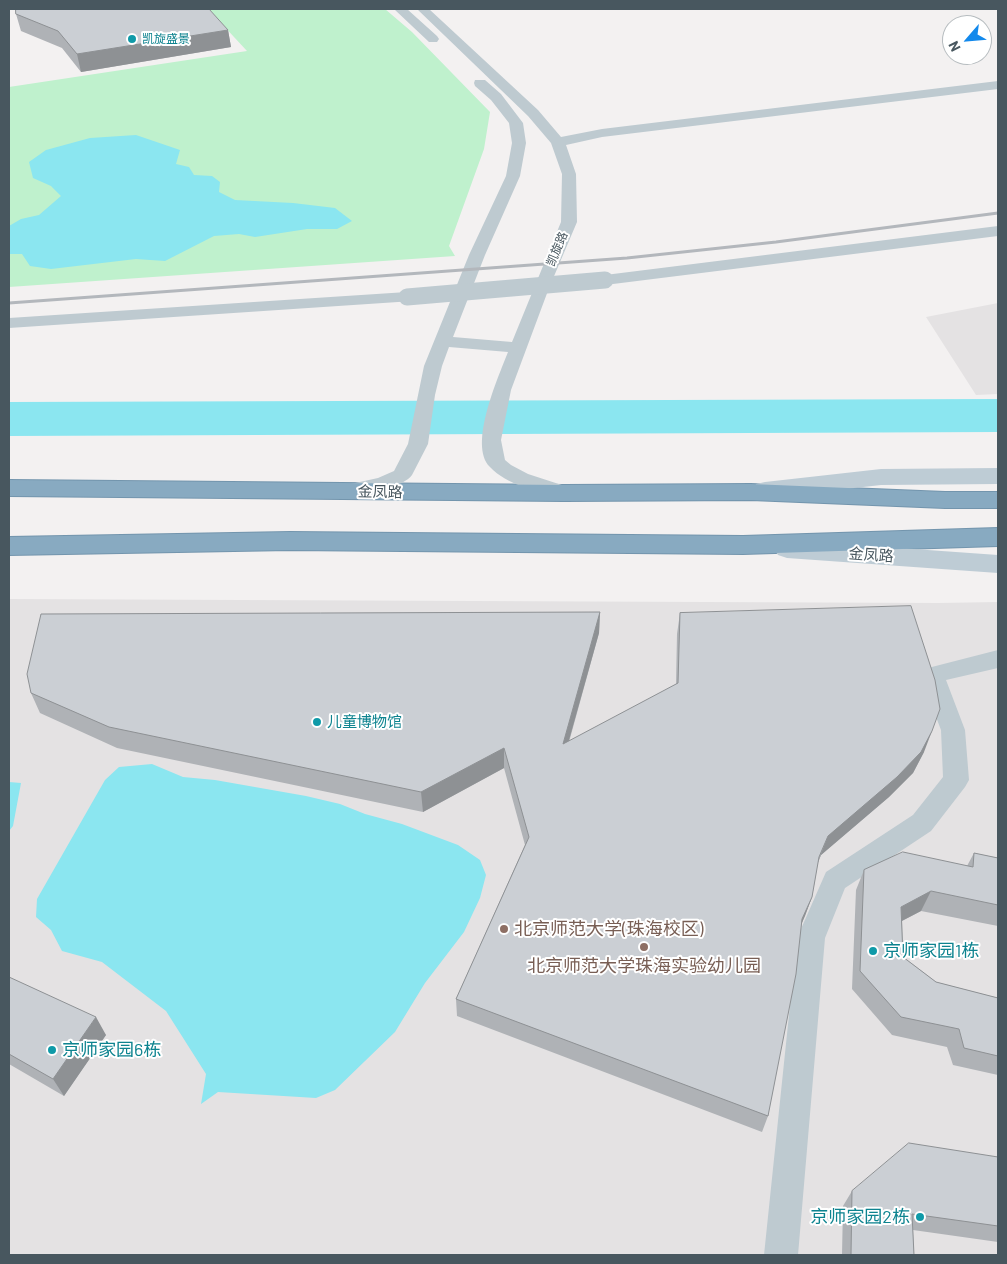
<!DOCTYPE html>
<html>
<head>
<meta charset="utf-8">
<style>
  body { margin:0 }
  #map { position:relative; width:1007px; height:1264px; overflow:hidden; background:#f3f1f1; font-family:Barlow,sans-serif }
  canvas { display:block }
  .frame { position:absolute; inset:0; border:10px solid #48575f; pointer-events:none }
  .north { position:absolute; left:942px; top:15px; width:50px; height:50px; box-sizing:border-box; background:#fff; border:1px solid #b6bcbf; border-radius:50%; rotate:243deg; font-size:14px; font-weight:700; line-height:20px; text-align:center; color:#48575f }
  .north::after { content:''; display:block; margin:auto; width:18px; height:22px; background:#1389ec; clip-path:polygon(50% 0,100% 100%,50% 72%,0 100%) }
</style>
</head>
<body>
<div id="map">
<canvas width="1007" height="1264"></canvas>
<div class="frame"></div>
<div class="north">N</div>
</div>
<script>
const ctx = document.querySelector('canvas').getContext('2d');
ctx.lineJoin = 'round';
function fillPath(path, color) { ctx.fillStyle = color; ctx.fill(path, 'evenodd'); }
function strokePath(path, color, width, dash) { ctx.strokeStyle = color; ctx.lineWidth = width; ctx.lineCap = dash ? 'butt' : 'round'; ctx.setLineDash(dash || []); ctx.stroke(path); }
function write(font, color, halo, rows, align = 'center') {
  ctx.font = font + ' Barlow,"Noto Sans SC",sans-serif'; ctx.lineWidth = 4; ctx.setLineDash([]); ctx.textBaseline = 'middle'; ctx.strokeStyle = halo; ctx.fillStyle = color; for (const [text, x, y, turn = 0] of rows) {
    ctx.save(); ctx.translate(x, y); ctx.rotate((+turn || 0) * Math.PI / 180); ctx.textAlign = isNaN(turn) ? turn : align; if (halo) ctx.strokeText(text, 0, 0); ctx.fillText(text, 0, 0); ctx.restore();
  }
}
fillPath(new Path2D(`
  M 998,303 L 998,394 L 976,395 L 926,317 Z
  M 9,599 L 938,603 L 998,602 L 998,1255 L 9,1255 Z`), '#e4e2e3');
fillPath(new Path2D(`
  M 208,9 L 385,9 L 412,32 L 490,112 L 484,149 L 449,246 L 455,256 L 9,287 L 9,87 L 247,51 Z`), '#bff1cd');
fillPath(new Path2D(`
  M 136,135 L 180,150 L 176,164 L 189,167 L 194,175 L 212,176 L 220,182 L 219,192 L 235,200 L 293,203 L 335,208 L 352,221 L 337,229 L 307,229 L 255,237 L 239,234 L 214,236 L 165,261 L 136,259 L 51,269 L 30,266 L 22,254 L 9,254 L 9,226 L 21,219 L 39,215 L 61,196 L 51,186 L 33,178 L 29,162 L 46,150 L 90,138 Z
  M 998,399 L 998,432 L 9,436 L 9,402 Z
  M 152,764 L 183,777 L 215,780 L 306,796 L 340,804 L 365,814 L 402,824 L 458,845 L 480,860 L 486,875 L 480,898 L 464,932 L 425,983 L 395,1032 L 335,1090 L 316,1098 L 218,1092 L 201,1104 L 206,1074 L 166,1011 L 102,962 L 62,951 L 51,930 L 36,917 L 37,899 L 105,780 L 119,767 Z
  M 9,782 L 21,783 L 13,826 L 9,831 Z`), '#8be6f0');
const highway = new Path2D(`
  M 9,480 L 564,485 L 751,484 L 945,492 L 998,492 L 998,508 L 945,508 L 751,500 L 564,501 L 9,496 Z
  M 998,528 L 998,546 L 743,554 L 290,550 L 9,555 L 9,537 L 290,532 L 743,536 Z`);
strokePath(highway, '#7395ad', 2);
fillPath(new Path2D(`
  M 394,9 L 407,9 L 437,36 L 439,39 L 437,42 L 429,42 Z
  M 417,9 L 429,9 L 538,110 L 561,137 L 602,129 L 998,81 L 998,89 L 602,137 L 566,145 L 576,174 L 577,222 L 549,288 L 511,390 L 501,440 L 505,460 L 511,465 L 528,474 L 571,488 L 574,493 L 571,498 L 564,500 L 557,498 C 534,490 507,485 490,467 C 468,445 498,378 508,352 L 449,347 L 442,366 L 435,395 L 428,444 L 412,475 C 404,487 360,498 346,495 L 343,490 L 346,485 L 378,478 L 394,471 L 408,444 L 424,366 L 469,255 L 506,176 L 512,143 L 509,123 L 491,100 L 475,86 L 474,83 L 475,80 L 485,80 L 501,94 L 523,123 L 526,143 L 520,176 L 485,255 L 453,337 L 512,342 L 561,222 L 562,174 L 551,143 L 528,116 Z
  M 998,226 L 998,236 L 605,285 L 599,283 L 597,280 L 599,277 L 605,275 Z
  M 407,292 L 413,293 L 415,297 L 413,301 L 9,328 L 9,318 Z
  M 998,650 L 998,668 L 946,680 L 965,730 L 969,780 L 965,787 L 931,831 L 845,888 L 825,938 L 798,1255 L 764,1255 L 797,938 L 826,872 L 913,815 L 943,777 L 941,730 L 920,675 L 924,669 Z`), '#becad0');
fillPath(new Path2D(`
  M 998,468 L 998,484 L 881,485 L 765,498 L 756,496 L 753,490 L 756,484 L 765,482 L 881,469 Z
  M 787,540 L 998,555 L 998,573 L 787,558 L 778,555 L 774,549 L 778,543 Z`), '#beccd5');
fillPath(highway, '#88aac1');
strokePath(new Path2D(`
  M 9,303 L 627,258 L 776,242 L 998,213`), '#b3b7bc', 3);
strokePath(new Path2D(`
  M 407,297 L 605,280`), '#becad0', 17);
fillPath(new Path2D(`
  M 16,14 L 228,30 L 231,47 L 81,72 L 62,48 L 21,31 Z
  M 600,612 L 599,633 L 569,742 L 676,685 L 677,634 L 680,613 L 924,752 L 913,773 L 889,797 L 821,855 L 818,862 L 812,897 L 802,923 L 768,1116 L 762,1132 L 457,1016 L 456,999 L 525,845 L 504,768 L 423,812 L 117,748 L 40,713 L 31,693 Z
  M 974,853 L 998,858 L 998,926 L 921,911 L 902,921 L 903,957 L 936,982 L 998,998 L 998,1075 L 953,1065 L 947,1047 L 892,1035 L 852,989 L 856,890 L 864,870 L 967,866 Z
  M 9,977 L 106,1035 L 64,1096 L 9,1064 Z
  M 998,1157 L 998,1242 L 913,1230 L 914,1255 L 842,1255 L 843,1206 L 852,1191 Z`), '#afb2b6');
fillPath(new Path2D(`
  M 228,30 L 231,47 L 81,72 L 77,54 Z
  M 600,612 L 599,633 L 562,765 L 563,744 Z
  M 932,731 L 924,752 L 913,773 L 889,797 L 821,855 L 812,877 L 828,836 Z
  M 504,748 L 504,768 L 423,812 L 421,792 Z
  M 931,891 L 921,911 L 892,926 L 901,907 Z
  M 812,897 L 805,916 L 795,938 L 802,919 Z
  M 96,1017 L 106,1035 L 64,1096 L 53,1079 Z`), '#8e9194');
const building = new Path2D(`
  M 16,9 L 209,9 L 228,30 L 77,54 L 58,31 L 16,14 Z
  M 911,606 L 935,680 L 940,709 L 932,731 L 921,752 L 897,777 L 828,836 L 819,857 L 812,897 L 802,919 L 796,974 L 768,1116 L 456,999 L 529,837 L 504,748 L 421,792 L 109,727 L 31,693 L 27,674 L 41,614 L 600,612 L 563,744 L 678,683 L 680,613 Z
  M 903,852 L 973,867 L 974,853 L 998,858 L 998,905 L 931,891 L 901,907 L 903,957 L 936,982 L 998,998 L 998,1056 L 964,1048 L 959,1029 L 901,1017 L 860,971 L 864,870 Z
  M 9,977 L 96,1017 L 53,1079 L 9,1054 Z
  M 909,1143 L 998,1157 L 998,1226 L 912,1214 L 914,1255 L 851,1255 L 852,1191 Z`);
fillPath(building, '#cbcfd4');
strokePath(building, '#8e9194', 1);
for (const [x, y, r, color] of [
  [132,39,5,"#0f9aa8"],
  [317,722,5,"#0f9aa8"],
  [504,929,5,"#8d6e63"],
  [644,947,5,"#8d6e63"],
  [873,951,5,"#0f9aa8"],
  [52,1050,5,"#0f9aa8"],
  [920,1217,5,"#0f9aa8"]
]) { const dot = new Path2D(); dot.arc(x, y, r, 0, 2 * Math.PI); ctx.fillStyle = color; ctx.fill(dot); strokePath(dot, '#fff', 2); }
write('12px', '#0d838f', '#fff', [
  ["凯旋盛景",142,39]
], 'left');
write('12px', '#48575f', '#fff', [
  ["凯旋路",557,249,-67]
]);
write('15px', '#48575f', '#fff', [
  ["金凤路",380,492,1],
  ["金凤路",871,555,4]
]);
write('15px', '#0d838f', '#fff', [
  ["儿童博物馆",327,722]
], 'left');
write('18px', '#785e54', '#fff', [
  ["北京师范大学(珠海校区)",514,929],
  ["北京师范大学珠海实验幼儿园",644,966,"center"]
], 'left');
write('18px', '#0d838f', '#fff', [
  ["京师家园1栋",883,951],
  ["京师家园6栋",62,1050],
  ["京师家园2栋",910,1217,"right"]
], 'left');
</script>
</body>
</html>
